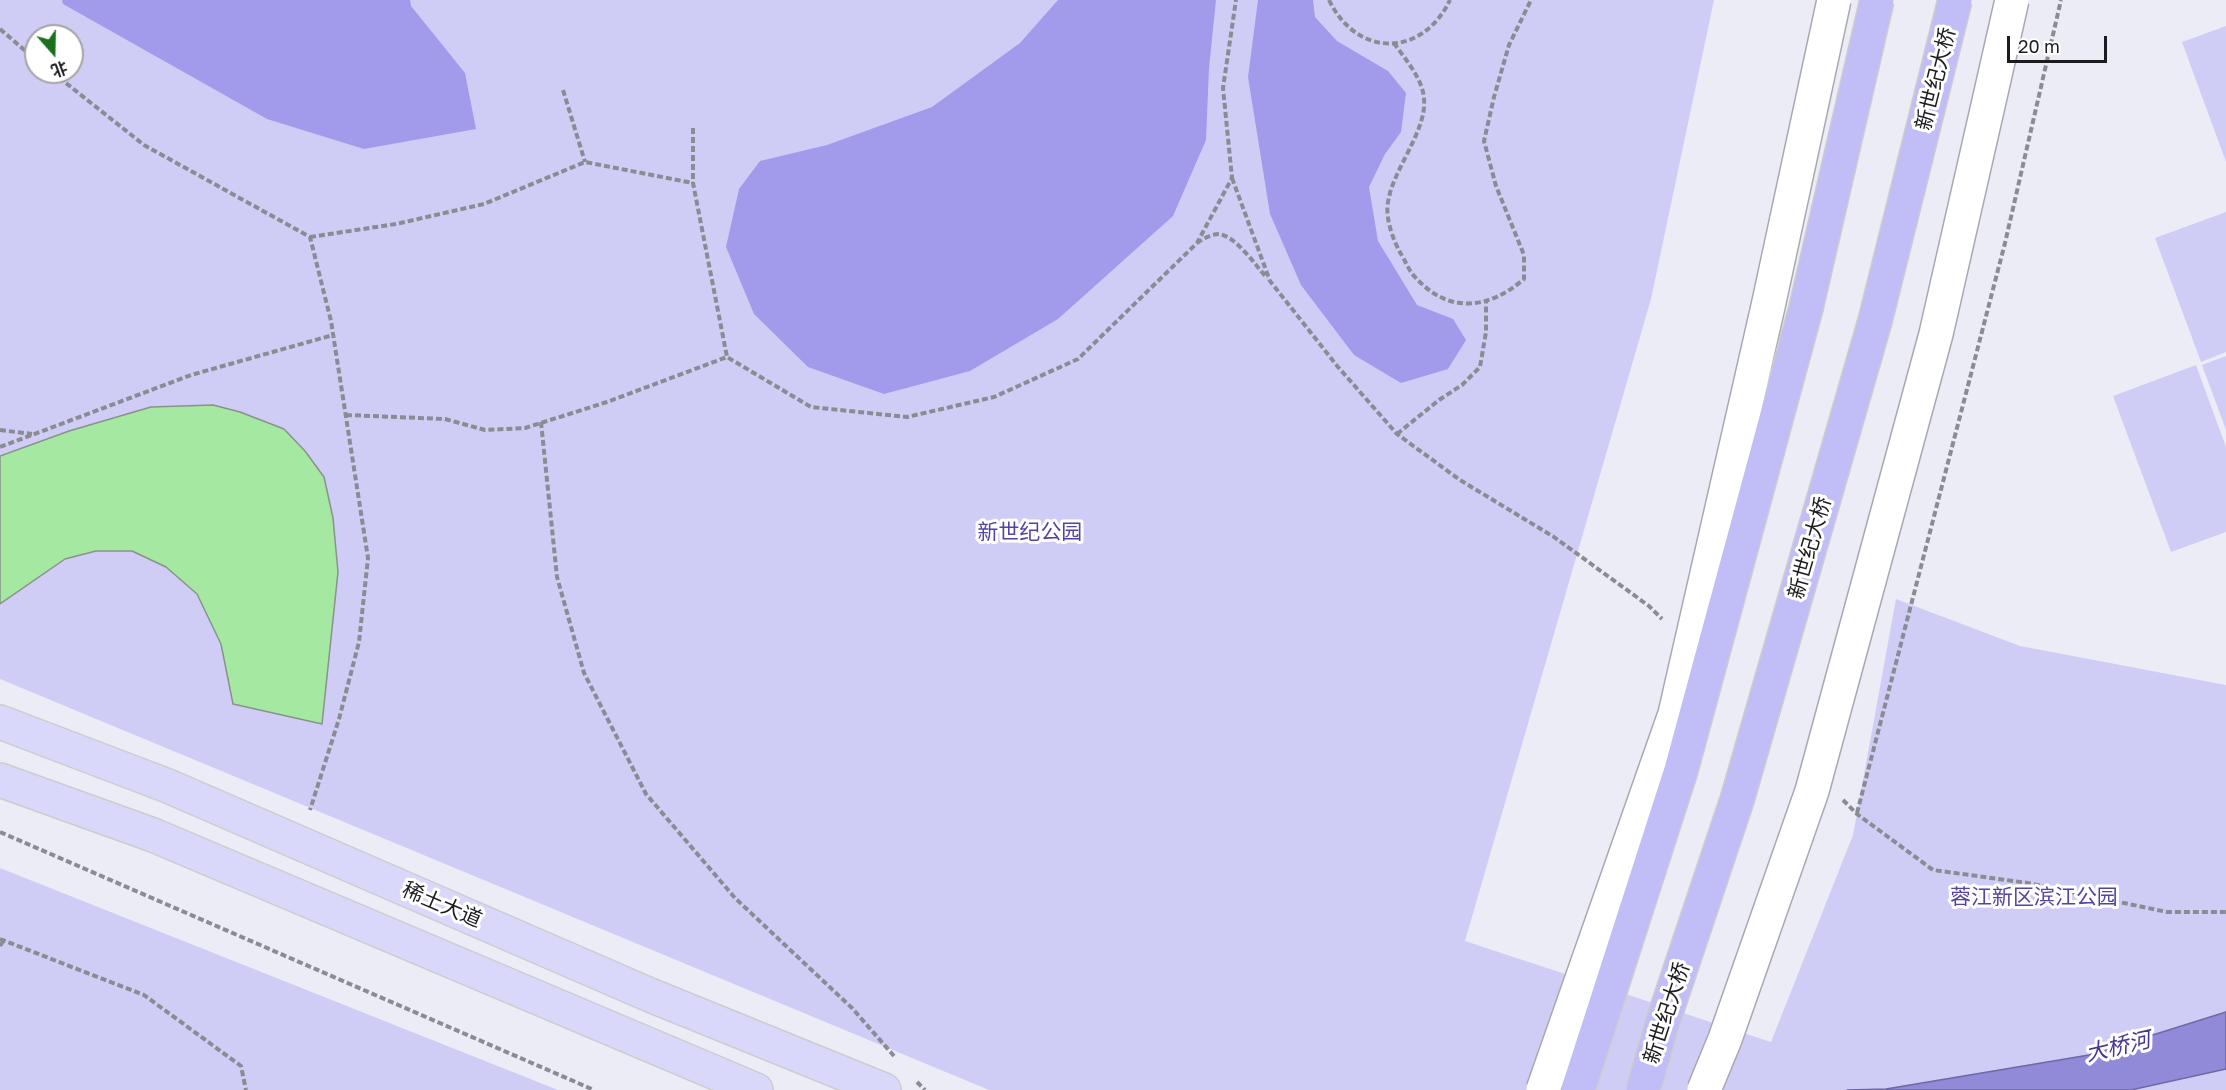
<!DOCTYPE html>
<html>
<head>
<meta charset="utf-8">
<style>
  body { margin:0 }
  #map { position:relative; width:2226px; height:1090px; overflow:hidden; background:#ececf7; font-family:"Golos Text","Noto Sans SC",sans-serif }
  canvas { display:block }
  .north { position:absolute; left:24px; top:24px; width:60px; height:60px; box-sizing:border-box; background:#fff; border:2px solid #a4a4a6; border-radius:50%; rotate:160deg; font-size:16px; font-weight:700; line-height:24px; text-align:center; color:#1c1c20 }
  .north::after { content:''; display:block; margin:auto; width:21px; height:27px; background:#19711d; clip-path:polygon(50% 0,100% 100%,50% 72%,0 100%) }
  .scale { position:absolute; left:2007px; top:36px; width:100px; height:27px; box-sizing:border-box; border:3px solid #1c1c20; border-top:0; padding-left:8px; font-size:18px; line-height:21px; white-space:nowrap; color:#1c1c20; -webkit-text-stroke:4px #fff; paint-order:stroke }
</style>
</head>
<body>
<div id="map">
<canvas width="2226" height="1090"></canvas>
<div class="north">北</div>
<div class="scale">20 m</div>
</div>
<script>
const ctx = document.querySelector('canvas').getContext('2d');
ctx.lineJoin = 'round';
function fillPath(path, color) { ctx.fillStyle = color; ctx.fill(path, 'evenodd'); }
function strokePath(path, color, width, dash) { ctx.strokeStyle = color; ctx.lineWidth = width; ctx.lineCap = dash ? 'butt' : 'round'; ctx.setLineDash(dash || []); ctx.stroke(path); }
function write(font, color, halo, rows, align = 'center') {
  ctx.font = font + ' "Golos Text","Noto Sans SC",sans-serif'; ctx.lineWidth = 6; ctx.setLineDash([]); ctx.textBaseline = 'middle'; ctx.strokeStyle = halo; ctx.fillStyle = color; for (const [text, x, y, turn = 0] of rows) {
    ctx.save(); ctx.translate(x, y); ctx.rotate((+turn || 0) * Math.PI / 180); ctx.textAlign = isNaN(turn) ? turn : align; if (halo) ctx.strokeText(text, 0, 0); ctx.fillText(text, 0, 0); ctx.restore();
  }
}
fillPath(new Path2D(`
  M 0,0 L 1714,0 L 1651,299 L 1465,941 L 1771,1042 L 1853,835 L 1896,599 L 2020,646 L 2226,685 L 2226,1090 L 989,1090 L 0,679 ZM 36,36 L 72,36 L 72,72 L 36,72 Z
  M 2226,26 L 2226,162 L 2182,42 Z
  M 2226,212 L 2226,352 L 2201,362 L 2155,238 Z
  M 2226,356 L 2226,430 L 2202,365 Z
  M 2196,365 L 2226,447 L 2226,532 L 2171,552 L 2113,396 Z
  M 0,868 L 558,1090 L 0,1090 Z`), '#cfcdf6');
fillPath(new Path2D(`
  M 62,0 L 410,0 L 411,6 L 465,73 L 476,129 L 364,149 L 267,119 L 63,4 Z
  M 1058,0 L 1216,0 L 1209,68 L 1206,140 L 1173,216 L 1058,319 L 970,371 L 884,394 L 808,367 L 754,314 L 726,247 L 739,189 L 760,161 L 827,145 L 932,107 L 1020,43 Z
  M 1258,0 L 1313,0 L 1315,17 L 1337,41 L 1388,71 L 1406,93 L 1401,132 L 1385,154 L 1369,187 L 1378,241 L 1417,305 L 1453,319 L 1466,340 L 1448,369 L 1401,383 L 1354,355 L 1301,285 L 1270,214 L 1248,77 Z`), '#a29bec');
const water = new Path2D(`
  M 2226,1012 L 2226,1069 L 2131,1090 L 1847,1090 L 1886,1089 L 2089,1055 Z`);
fillPath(water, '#918ad9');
strokePath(water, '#6e69a2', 1.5);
const building = new Path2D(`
  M 213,405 L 240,412 L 284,429 L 305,451 L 324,477 L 333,518 L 338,572 L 322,724 L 233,704 L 221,644 L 197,594 L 166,567 L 132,551 L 96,551 L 65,559 L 0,604 L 0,456 L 69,431 L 151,407 Z`);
fillPath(building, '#a5e8a2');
strokePath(building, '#8a928a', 1.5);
const major = new Path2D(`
  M 0,722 L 168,786 L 650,995 L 884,1090
  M 0,780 L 153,835 L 756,1090`);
strokePath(major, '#cdcdce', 36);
strokePath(new Path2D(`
  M 1329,0 C 1357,58 1422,58 1450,0
  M 0,29 L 36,60
  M 1394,43 C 1405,59 1423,79 1424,99 C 1427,131 1393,169 1388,202 C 1385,218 1393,240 1401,254 C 1406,262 1409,271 1415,277 C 1448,314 1488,310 1524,279 L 1524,255 L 1496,186 L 1484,141 L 1494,97 L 1509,45 L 1531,0
  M 52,72 L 144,145 L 310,237 L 331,321 L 368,558 L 359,642 L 339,719 L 310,810
  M 563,90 L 585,162
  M 693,128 L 693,183 L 727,357
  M 1232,178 L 1270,281 L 1338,367 L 1397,434 L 1460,480 L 1554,537 L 1649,606 L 1662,619
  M 310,237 L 396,224 L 484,204 L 585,162 L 693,183
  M 1197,243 C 1203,239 1211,234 1219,234 C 1236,236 1256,266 1267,278
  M 346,415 L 445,419 L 485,430 L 525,428 L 607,402 L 727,357 L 811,407 L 907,417 L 994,397 L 1078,359 L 1197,243 L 1232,178 L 1223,88 L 1236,0
  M 541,422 L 557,577 L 584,673 L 646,794 L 735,898 L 852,1008 L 894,1056
  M 0,430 L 32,434
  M 1397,434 L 1439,400 L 1462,385 L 1480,367 L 1486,332 L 1486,302
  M 0,447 L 191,375 L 333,335
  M 1843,800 L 1857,814 L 1933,870 L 2028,883 L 2167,912 L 2226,912
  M 1857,813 L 2005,243 L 2061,0
  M 0,832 L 594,1090
  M 0,939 L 144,995 L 241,1066 L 246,1090
  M 0,946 L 4,940
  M 917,1082 L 925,1090`), '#8b8b93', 4, [6, 3]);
strokePath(major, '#d9d7fa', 33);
const minorBridge = new Path2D(`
  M 1543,1090 L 1675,714 L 1769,302 L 1834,0
  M 1704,1090 L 1725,1039 L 1812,791 L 1936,334 L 2012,0`);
const highwayBridge = new Path2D(`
  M 1578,1090 L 1681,770 L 1806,308 L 1877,0
  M 1643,1090 L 1663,1021 L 1737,800 L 1875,321 L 1955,0`);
strokePath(minorBridge, '#a8a8b2', 36, []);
strokePath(highwayBridge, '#cdcdce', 36, []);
strokePath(minorBridge, '#fff', 33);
strokePath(highwayBridge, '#c0bdf7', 33);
write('21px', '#1c1c20', '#fff', [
  ["新世纪大桥",1936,79,-76],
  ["新世纪大桥",1810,548,-74],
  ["稀土大道",442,905,23],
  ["新世纪大桥",1667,1013,-72]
]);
write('21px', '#5444a2', '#fff', [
  ["新世纪公园",1030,532],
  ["蓉江新区滨江公园",2034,897]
]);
write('italic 22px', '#493794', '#fff', [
  ["大桥河",2118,1047,-13]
]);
</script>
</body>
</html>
